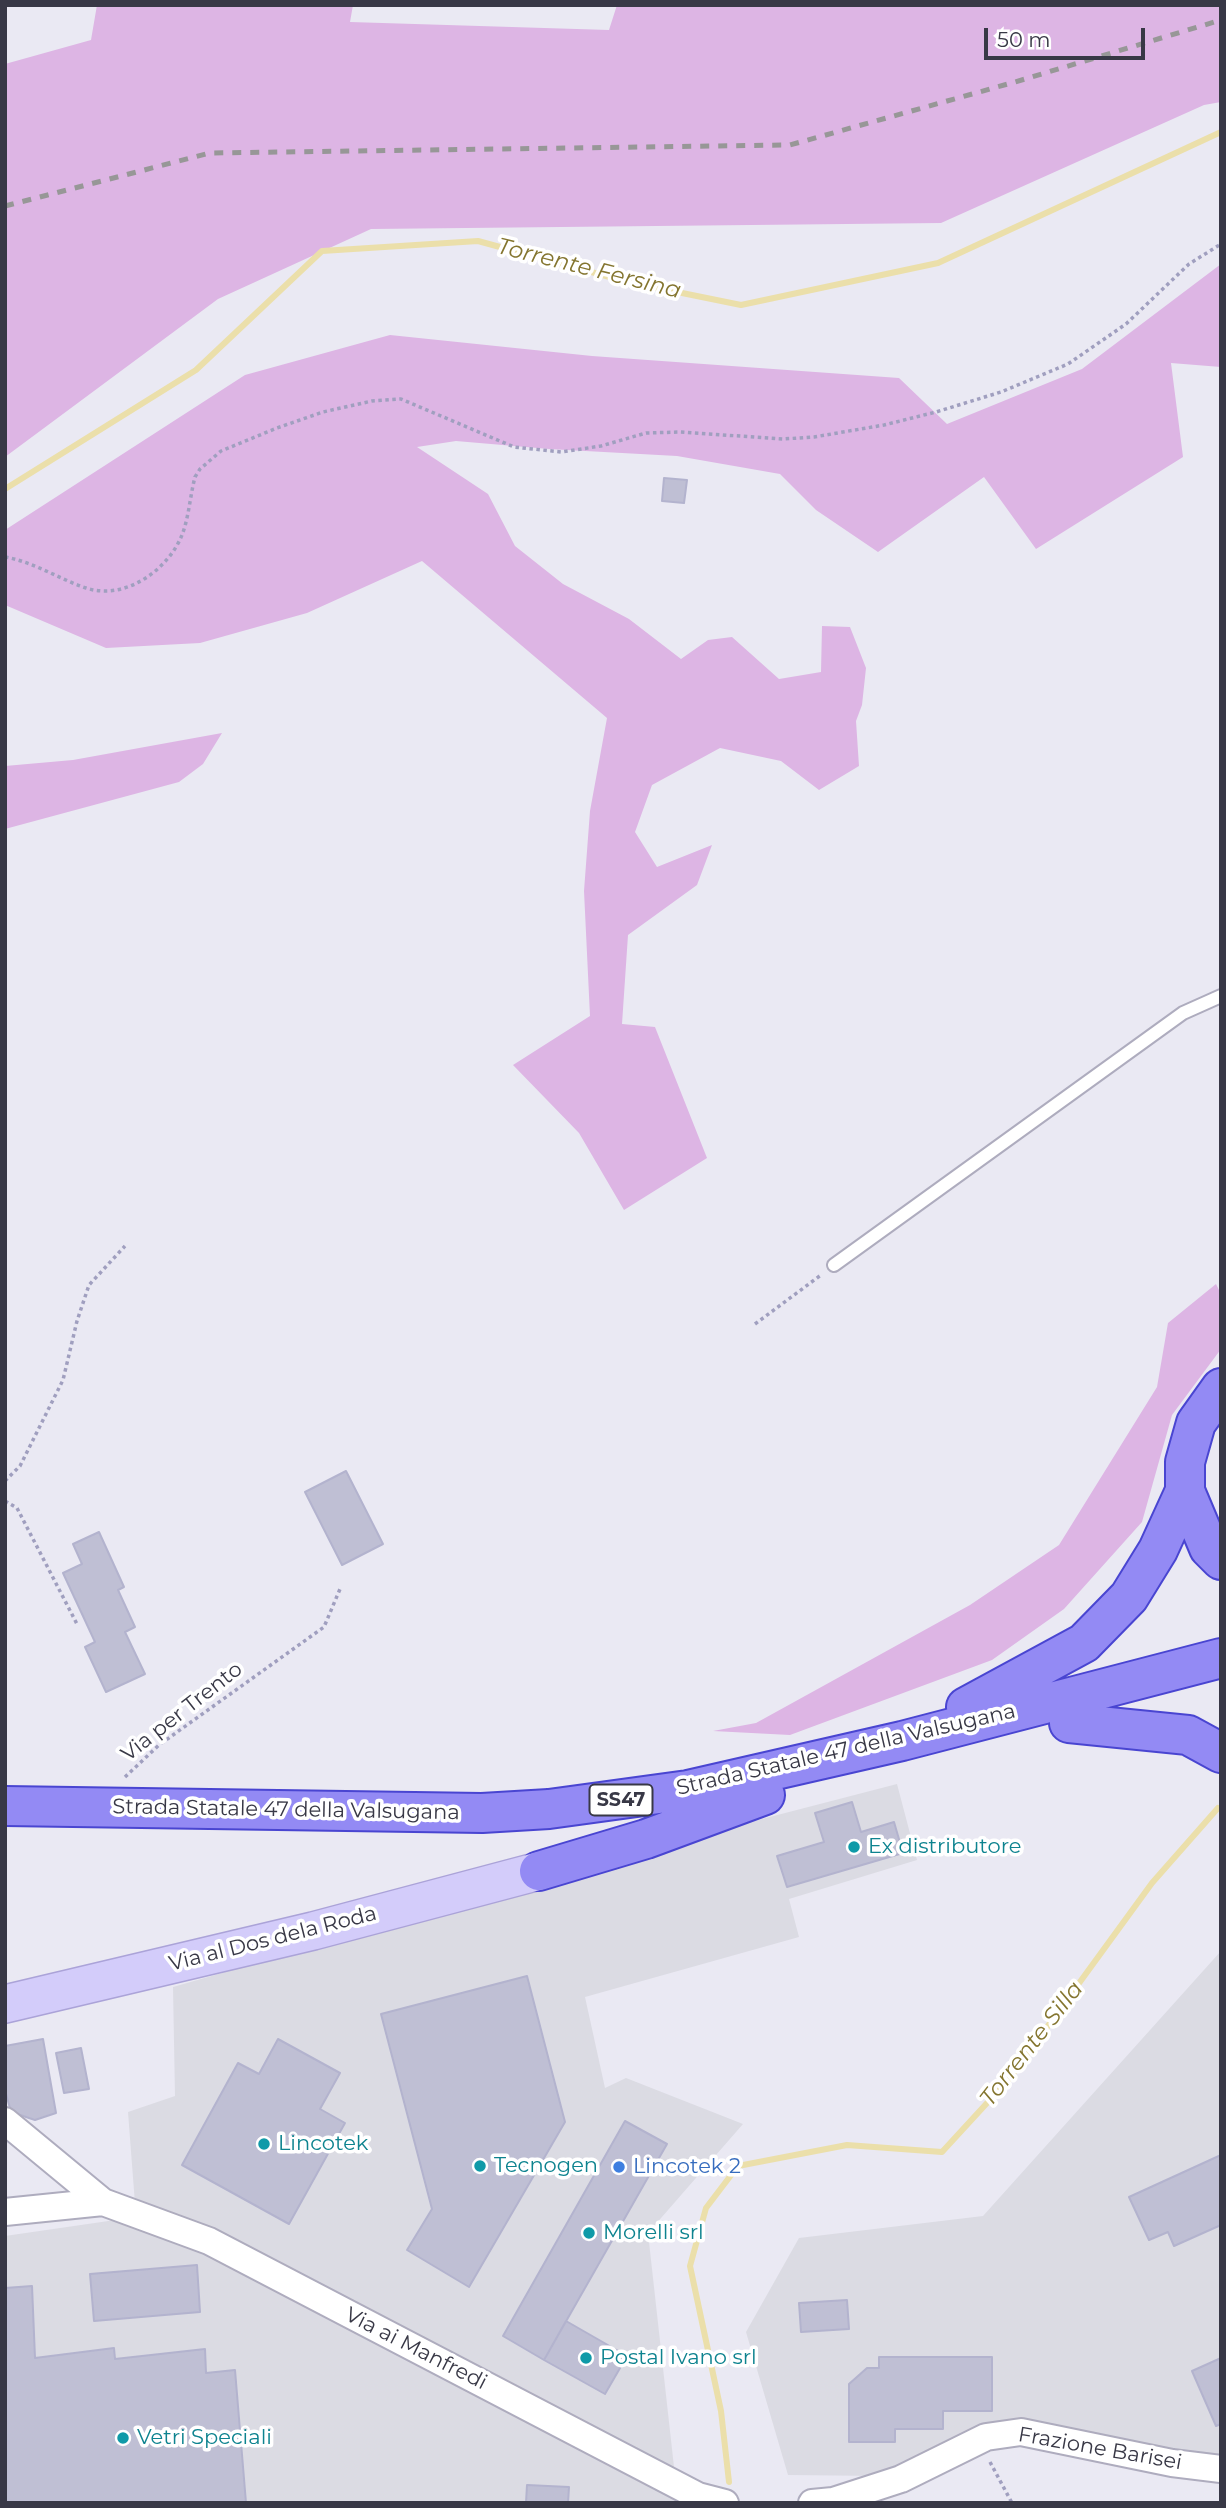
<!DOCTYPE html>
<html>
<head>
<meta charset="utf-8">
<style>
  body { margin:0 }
  #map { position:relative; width:1226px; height:2508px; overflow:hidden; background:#eae9f3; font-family:Montserrat,sans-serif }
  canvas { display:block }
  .frame { position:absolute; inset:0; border:7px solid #383846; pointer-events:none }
  .scale { position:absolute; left:984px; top:28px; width:161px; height:32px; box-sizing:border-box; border:4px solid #383846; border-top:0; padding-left:9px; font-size:21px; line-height:24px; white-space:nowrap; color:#383846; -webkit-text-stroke:5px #fff; paint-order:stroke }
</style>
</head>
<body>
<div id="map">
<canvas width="1226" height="2508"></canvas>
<div class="frame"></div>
<div class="scale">50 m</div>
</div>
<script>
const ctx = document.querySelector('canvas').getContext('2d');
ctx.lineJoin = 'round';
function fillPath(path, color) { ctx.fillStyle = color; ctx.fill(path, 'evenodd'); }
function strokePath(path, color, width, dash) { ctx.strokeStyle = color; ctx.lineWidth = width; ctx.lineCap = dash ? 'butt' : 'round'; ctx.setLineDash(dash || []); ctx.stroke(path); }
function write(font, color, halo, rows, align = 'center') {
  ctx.font = font + ' Montserrat,sans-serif'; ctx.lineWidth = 7; ctx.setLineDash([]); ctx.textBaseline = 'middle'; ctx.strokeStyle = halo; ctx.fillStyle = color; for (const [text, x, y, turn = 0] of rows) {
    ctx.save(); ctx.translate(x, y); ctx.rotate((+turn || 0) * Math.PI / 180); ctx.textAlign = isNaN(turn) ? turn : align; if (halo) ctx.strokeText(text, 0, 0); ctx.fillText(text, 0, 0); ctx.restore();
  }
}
fillPath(new Path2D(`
  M 897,1784 L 917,1860 L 789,1899 L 799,1937 L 585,1997 L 605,2088 L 626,2078 L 743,2124 L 648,2233 L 678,2503 L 5,2503 L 5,2236 L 136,2217 L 128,2112 L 175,2096 L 173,1987 L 762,1819 Z
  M 1221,1951 L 1221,2456 L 991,2426 L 881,2476 L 788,2475 L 746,2332 L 799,2238 L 983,2216 Z`), '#dbdbe3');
fillPath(new Path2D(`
  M 97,5 L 353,5 L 350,22 L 609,30 L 617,5 L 1221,5 L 1221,102 L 1204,105 L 941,223 L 371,229 L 218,299 L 5,457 L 5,64 L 91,40 Z
  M 1221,264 L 1221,367 L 1171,363 L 1183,457 L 1036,549 L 984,477 L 878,552 L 816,510 L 780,474 L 677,456 L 549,449 L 456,441 L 417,447 L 488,494 L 515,546 L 563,584 L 629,619 L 681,659 L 708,640 L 732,637 L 779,679 L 821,672 L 822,626 L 850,627 L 866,668 L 862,705 L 856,721 L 859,766 L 819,790 L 781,761 L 720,748 L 652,785 L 635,832 L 657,867 L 712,845 L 697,885 L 628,935 L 622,1024 L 655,1027 L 707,1158 L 624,1210 L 579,1133 L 513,1065 L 590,1016 L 584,891 L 590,811 L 607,718 L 422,561 L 307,613 L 200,643 L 106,648 L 5,605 L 5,530 L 245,375 L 390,335 L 592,356 L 899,378 L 947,424 L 1082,369 Z
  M 222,733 L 203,764 L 179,782 L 5,829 L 5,766 L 73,760 Z
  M 1216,1284 L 1221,1294 L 1221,1349 L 1172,1415 L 1142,1522 L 1064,1609 L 992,1660 L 790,1735 L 713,1731 L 756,1723 L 970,1605 L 1059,1545 L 1157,1387 L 1168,1323 Z`), '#ddb5e4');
strokePath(new Path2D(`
  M 5,489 L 196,370 L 322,251 L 478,241 L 628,282 L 741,305 L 938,263 L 1221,132
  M 729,2482 L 721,2411 L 690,2266 L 706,2208 L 738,2166 L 847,2145 L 942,2152 L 1010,2078 L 1152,1883 L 1218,1808`), '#ebdfaa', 6);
const building = new Path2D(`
  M 664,478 L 687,480 L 684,503 L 662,501 Z
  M 346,1471 L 383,1544 L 342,1565 L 305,1492 Z
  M 99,1532 L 124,1587 L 118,1590 L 135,1627 L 125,1632 L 145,1674 L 106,1692 L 85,1647 L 95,1642 L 63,1573 L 82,1564 L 73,1544 Z
  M 852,1802 L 861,1832 L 894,1822 L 903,1853 L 787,1887 L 777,1856 L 824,1842 L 815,1813 Z
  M 527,1976 L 565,2122 L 469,2287 L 407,2250 L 432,2209 L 381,2014 Z
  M 43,2039 L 56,2113 L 35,2120 L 11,2112 L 5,2090 L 5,2046 Z
  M 278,2039 L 340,2073 L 320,2109 L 345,2123 L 289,2224 L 182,2165 L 238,2063 L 259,2074 Z
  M 81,2048 L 89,2089 L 64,2093 L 56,2053 Z
  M 625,2121 L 667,2144 L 544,2360 L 503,2336 Z
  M 1221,2155 L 1221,2225 L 1174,2246 L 1168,2232 L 1149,2240 L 1129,2197 Z
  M 197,2265 L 200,2312 L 94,2321 L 90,2274 Z
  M 32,2286 L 35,2358 L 114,2348 L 115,2359 L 205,2349 L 206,2373 L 235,2370 L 246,2503 L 5,2503 L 5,2288 Z
  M 847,2300 L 849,2329 L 801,2332 L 799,2303 Z
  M 566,2321 L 627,2356 L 605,2394 L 544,2360 Z
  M 879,2357 L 992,2357 L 992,2411 L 943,2411 L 943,2429 L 895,2429 L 895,2442 L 849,2442 L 849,2384 L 867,2368 L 879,2368 Z
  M 1221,2358 L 1221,2424 L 1216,2426 L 1192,2371 Z
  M 527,2485 L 569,2487 L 568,2503 L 526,2503 Z`);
fillPath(building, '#bfbfd4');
strokePath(building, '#b3b3ce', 2);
const service = new Path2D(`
  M 834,1265 L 1183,1013 L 1221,996`);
const minor = new Path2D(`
  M 5,2121 L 103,2202
  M 5,2212 L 103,2202 L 209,2241 L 698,2496 L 725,2503
  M 812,2503 L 833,2501 L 901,2479 L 986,2437 L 1021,2432 L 1172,2463 L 1221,2469`);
const secondary = new Path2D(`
  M 5,2004 L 313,1931 L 539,1871`);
const trunk = new Path2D(`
  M 1185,1491 L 1209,1548 L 1221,1560
  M 966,1707 L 1084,1643 L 1129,1597 L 1158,1550 L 1185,1491 L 1185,1462 L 1196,1423 L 1221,1388
  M 1069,1723 L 1188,1735 L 1221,1753
  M 5,1806 L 482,1813 L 549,1809 L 688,1790 L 902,1741 L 1221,1658
  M 539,1871 L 646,1839 L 765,1795`);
strokePath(service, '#aeacbe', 16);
strokePath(minor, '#aeacbe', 30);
strokePath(secondary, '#aba3d8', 40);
strokePath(trunk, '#4945d1', 42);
strokePath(new Path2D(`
  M 5,557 C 34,562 59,579 86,588 C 125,601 168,570 182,535 C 189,517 190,496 195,477 L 200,469 L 221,451 L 277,428 L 323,412 L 372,401 L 401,399 L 514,447 L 561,452 L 601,446 L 646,433 L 680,432 L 783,439 L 814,437 L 884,425 L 936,412 L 1001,392 L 1068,364 L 1126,324 L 1189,264 L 1221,244
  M 755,1324 L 821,1275
  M 5,1481 L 20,1466 L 63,1380 L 77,1321 L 89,1285 L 125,1246
  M 5,1501 L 17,1508 L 78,1626
  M 125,1777 L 159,1745 L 324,1627 L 340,1589
  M 990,2462 L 1012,2503`), '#a09fbf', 3.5, [3.5, 3.5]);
strokePath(service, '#fff', 12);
strokePath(minor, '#fff', 26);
strokePath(secondary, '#d3ccfa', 37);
strokePath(trunk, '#938af4', 38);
strokePath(new Path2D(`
  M 5,206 L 210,153 L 790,145 L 1015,82 L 1221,20`), '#979797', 5, [9, 9]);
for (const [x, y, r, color] of [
  [854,1847,7,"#0f9aa8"],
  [264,2144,7,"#0f9aa8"],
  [480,2166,7,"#0f9aa8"],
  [619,2167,7,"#3f7fe0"],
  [589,2233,7,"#0f9aa8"],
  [586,2358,7,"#0f9aa8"],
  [123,2438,7,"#0f9aa8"]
]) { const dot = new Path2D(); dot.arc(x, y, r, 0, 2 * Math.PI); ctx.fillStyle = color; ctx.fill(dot); strokePath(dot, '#fff', 2.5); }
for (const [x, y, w] of [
  [621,1800,63]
]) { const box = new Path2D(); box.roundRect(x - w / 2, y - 15.5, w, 31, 5); ctx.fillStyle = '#fff'; ctx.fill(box); strokePath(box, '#383846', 2); }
write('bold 19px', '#383846', null, [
  ["SS47",621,1800]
]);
write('21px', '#383846', '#fff', [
  ["Via per Trento",182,1712,-38],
  ["Strada Statale 47 della Valsugana",846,1750,-13],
  ["Strada Statale 47 della Valsugana",286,1810,1],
  ["Via al Dos dela Roda",273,1939,-14],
  ["Via ai Manfredi",416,2349,27],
  ["Frazione Barisei",1100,2449,10]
]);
write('21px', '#0d838f', '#fff', [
  ["Ex distributore",868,1847],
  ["Lincotek",278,2144],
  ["Tecnogen",494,2166],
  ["Morelli srl",603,2233],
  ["Postal Ivano srl",600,2358],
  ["Vetri Speciali",137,2438]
], 'left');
write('21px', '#366cbe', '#fff', [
  ["Lincotek 2",633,2167]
], 'left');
write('italic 23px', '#84752f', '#fff', [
  ["Torrente Fersina",589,269,14],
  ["Torrente Silla",1032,2044,-52]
]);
</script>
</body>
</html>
